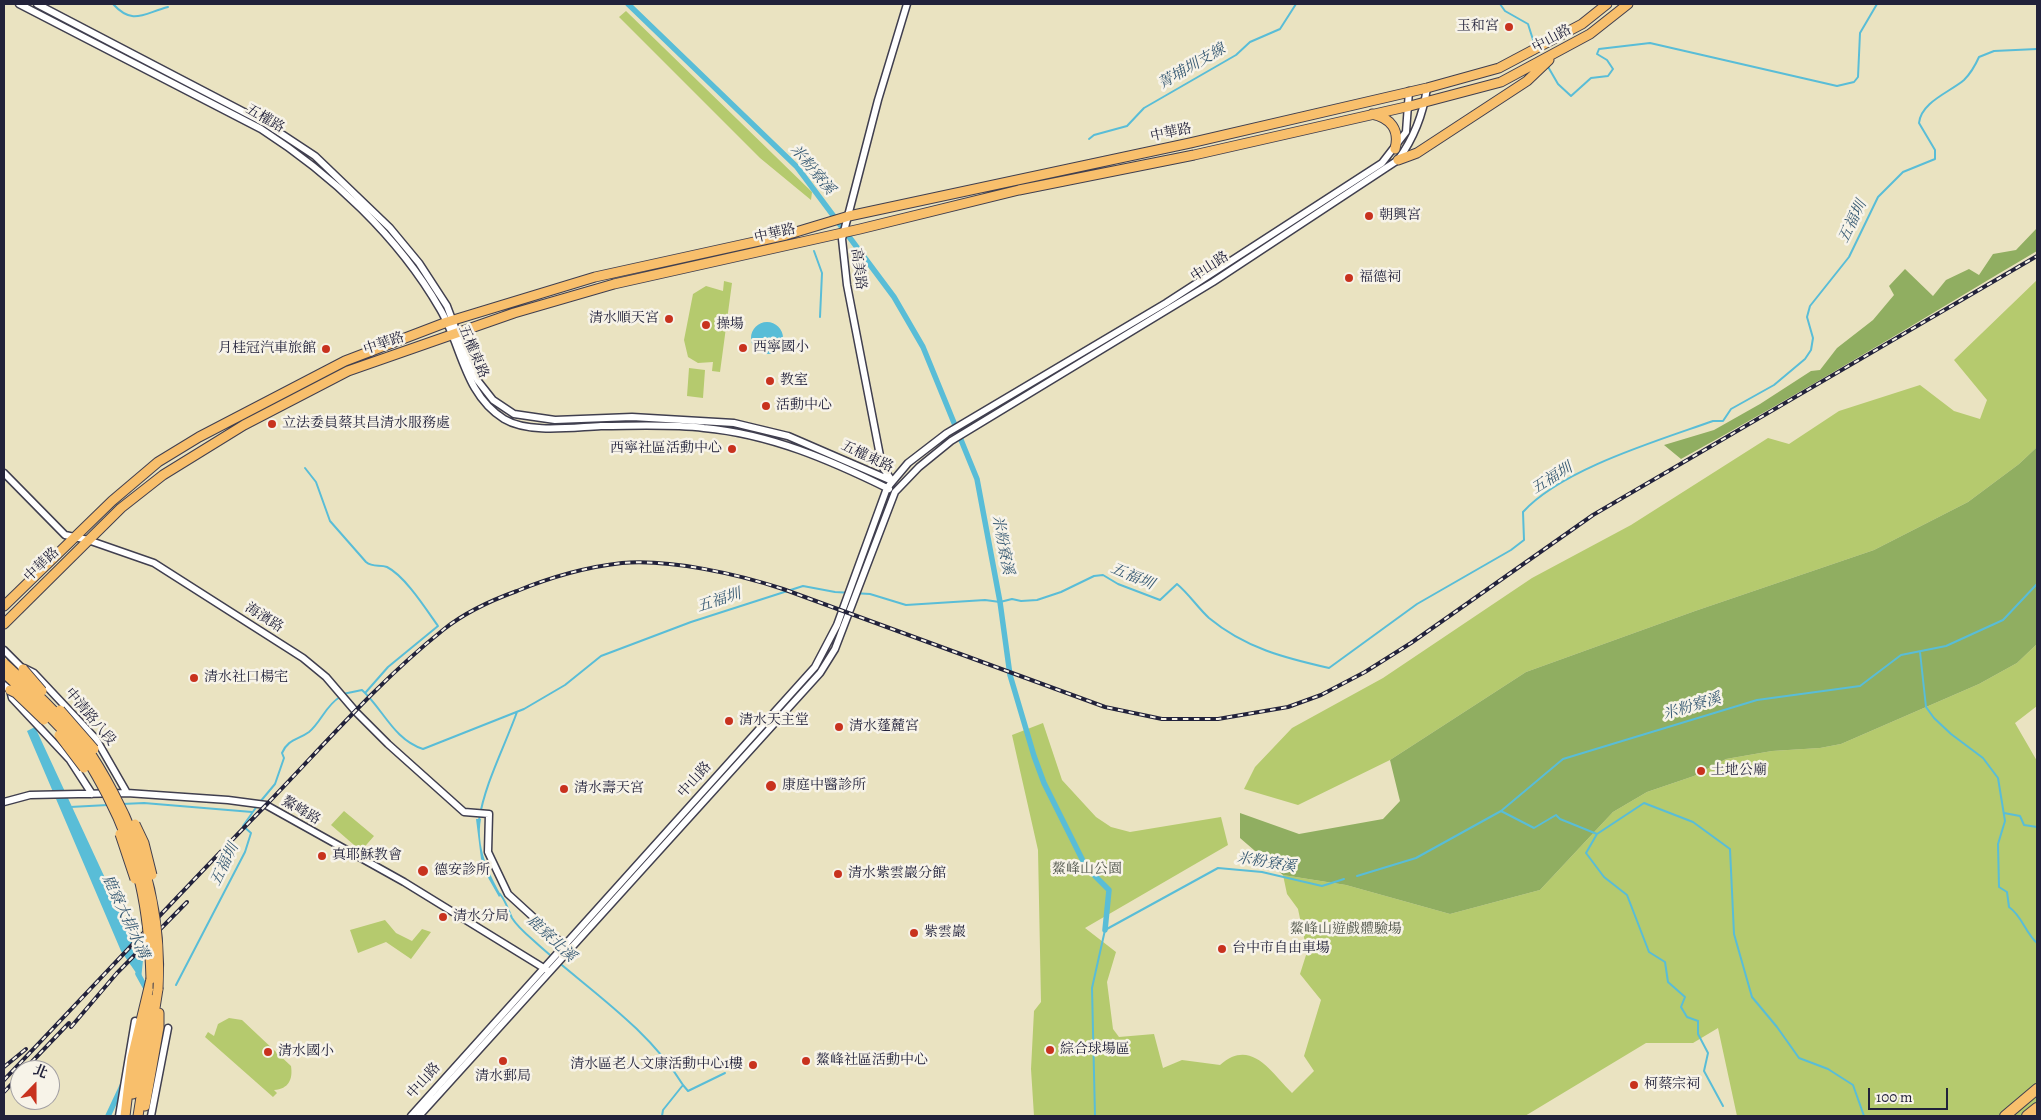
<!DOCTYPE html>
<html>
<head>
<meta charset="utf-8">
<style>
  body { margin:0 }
  #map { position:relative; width:2041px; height:1120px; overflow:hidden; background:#eae3c1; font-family:Alegreya,"Noto Serif TC",serif }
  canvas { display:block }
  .frame { position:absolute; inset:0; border:5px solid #22223b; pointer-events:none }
  .north { position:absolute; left:10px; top:1060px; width:50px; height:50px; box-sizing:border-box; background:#f7f3e8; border:1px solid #a29fa3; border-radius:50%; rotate:22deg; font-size:14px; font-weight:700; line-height:20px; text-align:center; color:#22223b }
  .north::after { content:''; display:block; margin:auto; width:18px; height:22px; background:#c8321e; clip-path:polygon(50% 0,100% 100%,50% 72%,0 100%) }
  .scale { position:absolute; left:1868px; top:1088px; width:80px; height:22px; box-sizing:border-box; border:2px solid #22223b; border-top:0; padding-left:6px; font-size:15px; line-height:18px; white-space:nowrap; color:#22223b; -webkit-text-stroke:4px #f7f3e8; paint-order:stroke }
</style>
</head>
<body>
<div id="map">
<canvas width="2041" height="1120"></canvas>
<div class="frame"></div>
<div class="north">北</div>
<div class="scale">100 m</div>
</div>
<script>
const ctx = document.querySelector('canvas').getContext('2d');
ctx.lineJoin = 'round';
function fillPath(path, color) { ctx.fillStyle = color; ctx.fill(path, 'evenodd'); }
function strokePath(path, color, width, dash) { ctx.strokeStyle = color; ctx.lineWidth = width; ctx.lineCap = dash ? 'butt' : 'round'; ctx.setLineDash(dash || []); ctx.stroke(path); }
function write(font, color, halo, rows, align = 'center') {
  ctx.font = font + ' Alegreya,"Noto Serif TC",serif'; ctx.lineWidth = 5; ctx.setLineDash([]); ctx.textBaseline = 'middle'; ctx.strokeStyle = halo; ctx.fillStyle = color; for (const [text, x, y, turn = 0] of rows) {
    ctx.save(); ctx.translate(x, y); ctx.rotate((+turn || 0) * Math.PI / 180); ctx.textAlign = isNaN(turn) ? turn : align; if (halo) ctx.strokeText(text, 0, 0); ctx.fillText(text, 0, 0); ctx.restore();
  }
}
fillPath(new Path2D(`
  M 626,11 L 812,192 L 811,200 L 760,158 L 619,17 Z
  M 2037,280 L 2037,447 L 2019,464 L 1968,502 L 1874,550 L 1695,611 L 1526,672 L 1390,760 L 1298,805 L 1244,789 L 1255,767 L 1292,728 L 1383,678 L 1532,578 L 1631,525 L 1768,438 L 1789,444 L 1839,411 L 1920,385 L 1954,411 L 1980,419 L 1987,400 L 1954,360 Z
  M 724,281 L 732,283 L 720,372 L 712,371 L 713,362 L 698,363 L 688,357 L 684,340 L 693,294 L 706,286 L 723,291 Z
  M 689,368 L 705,370 L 703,398 L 687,396 Z
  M 2037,644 L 2037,706 L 2015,723 L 2037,761 L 2037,1116 L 1737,1116 L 1718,1028 L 1693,1043 L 1646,1043 L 1525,1116 L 1034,1116 L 1031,1069 L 1034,1011 L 1041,1002 L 1038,850 L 1012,735 L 1043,723 L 1062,780 L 1096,817 L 1111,827 L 1130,832 L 1221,817 L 1228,845 L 1085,928 L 1116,952 L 1107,982 L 1113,1029 L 1119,1037 L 1154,1034 L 1163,1068 L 1182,1060 L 1220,1065 C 1251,1038 1270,1071 1292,1093 L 1314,1071 L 1304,1056 L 1321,1000 L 1300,974 L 1307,952 L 1298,909 L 1287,894 L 1283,875 L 1346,885 L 1450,914 L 1540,890 L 1613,812 L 1647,792 L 1694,776 L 1726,759 L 1772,751 L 1820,748 L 1841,744 L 1979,684 L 2017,663 Z
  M 344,811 L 374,836 L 361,851 L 331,825 Z
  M 385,920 L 396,933 L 412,941 L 422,929 L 431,932 L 411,959 L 386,942 L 358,953 L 350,930 Z
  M 229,1018 L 242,1020 L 291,1066 C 293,1079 289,1089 274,1090 L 277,1093 L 273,1097 L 205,1037 L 208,1032 L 214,1036 L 218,1024 Z`), '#b5ca6e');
fillPath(new Path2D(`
  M 2037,228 L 2037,251 C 1919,321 1801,393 1681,459 L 1664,445 L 1714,430 L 1760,404 L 1811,371 L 1820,370 L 1837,348 L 1873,320 L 1894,295 L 1889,286 L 1905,269 L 1933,296 L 1946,280 L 1969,269 L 1979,275 L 1993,254 L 2016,250 Z
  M 2037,447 L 2037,644 L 2017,663 L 1979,684 L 1841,744 L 1820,748 L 1772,751 L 1726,759 L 1694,776 L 1647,792 L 1613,812 L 1540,890 L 1450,914 L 1346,885 L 1283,875 L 1240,838 L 1240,813 L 1299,834 L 1383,819 L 1400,801 L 1390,760 L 1526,672 L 1695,611 L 1874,550 L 1968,502 L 2019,464 Z`), '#90ae61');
fillPath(new Path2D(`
  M751 338a16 16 0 1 1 32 0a16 16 0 1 1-32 0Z
  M 35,727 L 143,960 L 141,980 L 121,951 L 27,731 Z
  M 476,819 L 481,819 C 476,846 488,872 501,895 L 499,897 L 482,867 Z`), '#59bdd7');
strokePath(new Path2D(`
  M 113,4 C 133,26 144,13 168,7
  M 1500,4 L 1505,11 L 1528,24 L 1535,46
  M 1547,65 L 1558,84 L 1571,96 L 1591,78 L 1608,76 L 1613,69 L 1607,60 L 1597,54 L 1599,49 L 1650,43 L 1837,86 L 1854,82 L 1858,77 L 1860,33 L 1877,4
  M 1089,139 L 1094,135 L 1127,126 L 1144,108 L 1236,55 L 1250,42 L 1280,29 L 1296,4
  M 814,251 L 822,273 L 820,317
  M 305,468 L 316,482 L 330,521 L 366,562 C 373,568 380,564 387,567 C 405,576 426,609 438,626 L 388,667 L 366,692
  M 1920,652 L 1926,707 L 1934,718 L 1951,734 L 1983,758 L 1998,778 L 2005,821 L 1998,844 L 1999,887 L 2007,892 L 2009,907 C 2022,916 2025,932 2037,943
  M 343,694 L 362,690 C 383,709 394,740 423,749 L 524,709 L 565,685 L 601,656 L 691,622 L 803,586 L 835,592 L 870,594 L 906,605 L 985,600 L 1000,602 L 1012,599 L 1021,601 L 1037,600 L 1061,592 L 1094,576 L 1103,575 L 1118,584 L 1160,600 L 1177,584 C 1189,594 1198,608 1209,618 C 1245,648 1285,658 1329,668 L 1417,604 L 1511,550 L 1524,540 L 1523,512 C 1562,469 1657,441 1713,421 L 1723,421 L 1731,409 L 1774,385 L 1805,359 L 1811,350 L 1813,338 L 1807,317 L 1810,306 L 1849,257 L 1878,197 L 1903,172 L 1935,159 L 1935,150 L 1919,123 C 1921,102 1950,92 1964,80 C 1971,73 1975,66 1979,57 L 1994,51 L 2037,49
  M 260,802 L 275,784 L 284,758 L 282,753 C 288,739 298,740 309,732 C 321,722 326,705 340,697
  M 122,804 L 144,803 L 252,812
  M 70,807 L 108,805
  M 1501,811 L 1534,828 L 1556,815 L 1560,819 L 1597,834 L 1644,803 L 1693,822 L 1730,849 L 1734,934 L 1752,997 L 1777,1027 L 1799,1058 L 1828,1069 L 1853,1085 L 1864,1116
  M 2004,813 L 2020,816 L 2024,825 L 2037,827
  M 479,820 C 485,783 504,748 517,712
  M 1597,834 L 1586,853 L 1604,877 L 1627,895 L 1649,952 L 1665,962 L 1668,982 L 1685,997 L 1681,1007 L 1687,1017 L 1698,1021 L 1698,1034 L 1708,1053 L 1704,1071 L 1723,1106
  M 1357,876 L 1416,858 L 1501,811 L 1563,759 L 1757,700 L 1860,686 L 1901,655 L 1946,646 L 2003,620 L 2037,584
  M 500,894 C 507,903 508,910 512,918 C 517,926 526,934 533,940 C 584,987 646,1025 683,1085 L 663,1110 L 662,1116
  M 176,985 L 245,852 L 251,833 L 243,826 L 257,806
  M 683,1085 L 688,1091 L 725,1073
  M 1095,1116 L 1092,988 L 1105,930 L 1218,868 L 1262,872 L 1322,886 L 1344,879`), '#59bdd7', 2);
strokePath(new Path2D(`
  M 628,4 L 797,167 L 894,297 L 923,347 L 977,479 L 1000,602 L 1010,675 L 1034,756 L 1044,783 L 1086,867 L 1109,890 L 1105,930
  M 138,974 L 148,992
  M 108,1116 L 123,1084`), '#59bdd7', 5.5);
const minor = new Path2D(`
  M 19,4 L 261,129 C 331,174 398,236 440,309 C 462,346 464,394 504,419 C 529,434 574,427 601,426 C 635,426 670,424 704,428 C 770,434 830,460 889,489
  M 37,4 L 265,123 L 315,156 L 390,228 L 419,263 L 447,306 L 470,367 L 478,381 L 493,400 L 514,414 L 555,420 L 632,417 L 734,423 L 788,436 L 892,481
  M 4,473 L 65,535 L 88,540 L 154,563 L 303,658 L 326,677 L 356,712 L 388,744 L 464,812 L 489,814 L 488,852 L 508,894 L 567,948
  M 892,481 L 882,466 L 847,285 L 842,239 L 878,100 L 907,4
  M 4,650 L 23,669
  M 24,668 L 34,673 L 96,739 L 127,793
  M 4,685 L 10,690 L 12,698 L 70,760 L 92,794
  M 4,802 L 30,795 L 127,793 L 228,800 L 266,805 L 404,882 L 547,970
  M 119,1116 L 135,1021
  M 151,1116 L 168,1028
  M 411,1116 L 815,667 L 837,625 L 887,488 L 908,463 L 947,433 L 1166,303 L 1382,163 L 1406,132 L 1409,91
  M 419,1116 L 820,673 L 835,649 L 895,492 L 919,467 L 951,441 L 1213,282 L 1398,160 C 1414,138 1423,115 1427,88`);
const major = new Path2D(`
  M 1372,114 C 1391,118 1400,130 1395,149
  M 1398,160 L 1417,153 L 1527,81 L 1549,60
  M 4,606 L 112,501 L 158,462 L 199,437 L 345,361 L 447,322 L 595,277 L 786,235 L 849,216 L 1190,143 L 1427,88 L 1499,68 L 1582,24 L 1607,4
  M 4,624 L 121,508 L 163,475 L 244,425 L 348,371 L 514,313 L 614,284 L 860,229 L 1019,190 L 1194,155 L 1410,106 L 1501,82 L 1590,34 L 1628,4
  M 133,1094 L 150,999
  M 145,1106 L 159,1027 L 159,1013
  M 125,1116 L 132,1058 L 151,979
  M 138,1116 L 158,989`);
const highway = new Path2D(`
  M 2005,1116 L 2037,1089
  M 2027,1116 L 2037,1108`);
strokePath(minor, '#403f4f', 9);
strokePath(major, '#403f4f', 11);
strokePath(highway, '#403f4f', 12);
strokePath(minor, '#fff', 6);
strokePath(major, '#f8bf6c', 9);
strokePath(highway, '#f8bf6c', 10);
const rail = new Path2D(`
  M 71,1027 L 117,973 L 187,902
  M 4,1067 L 26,1049
  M 24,1070 L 69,1023
  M 4,1080 C 92,988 178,895 267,804 C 324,745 379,681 443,630 C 464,613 492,600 517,591 C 551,577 586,567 622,563 C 671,559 737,574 783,589 L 1105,707 L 1162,719 L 1218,719 L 1288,707 L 1321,695 L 1365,672 L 1411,643 L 1593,515 L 2037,256
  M 4,1092 L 20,1075`);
strokePath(rail, '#22223b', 4);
strokePath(rail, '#f7f3e8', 2, [5.5]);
const majorBridge = new Path2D(`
  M 4,663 C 32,689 61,716 86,747 C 96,761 105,777 113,792 C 146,854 162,920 158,989
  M 23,669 L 42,691
  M 4,673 C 29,696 54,720 77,746 C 89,760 98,778 107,795 C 139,857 149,909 151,979
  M 10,690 L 16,693 L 44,720
  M 60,710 L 94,749
  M 59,735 L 84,768
  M 135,824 L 144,843 L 152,875
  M 120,834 L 135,879`);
strokePath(majorBridge, '#403f4f', 11, []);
strokePath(majorBridge, '#f8bf6c', 9);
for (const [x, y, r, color] of [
  [1509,27,5,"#c8321e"],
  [1369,216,5,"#c8321e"],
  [1349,278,5,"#c8321e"],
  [669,319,5,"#c8321e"],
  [706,325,5,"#c8321e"],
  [743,348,5,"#c8321e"],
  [326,349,5,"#c8321e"],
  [770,381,5,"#c8321e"],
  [766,406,5,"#c8321e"],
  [272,424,5,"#c8321e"],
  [732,449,5,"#c8321e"],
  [194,678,5,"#c8321e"],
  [729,721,5,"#c8321e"],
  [839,727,5,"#c8321e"],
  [1701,771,5,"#c8321e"],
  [771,786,6,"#c8321e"],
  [564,789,5,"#c8321e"],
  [322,856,5,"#c8321e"],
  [423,871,6,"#c8321e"],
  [838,874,5,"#c8321e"],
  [443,917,5,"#c8321e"],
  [914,933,5,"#c8321e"],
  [1222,949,5,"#c8321e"],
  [1050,1050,5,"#c8321e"],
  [268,1052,5,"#c8321e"],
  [503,1061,5,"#c8321e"],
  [806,1061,5,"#c8321e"],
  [753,1065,5,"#c8321e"],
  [1634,1085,5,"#c8321e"]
]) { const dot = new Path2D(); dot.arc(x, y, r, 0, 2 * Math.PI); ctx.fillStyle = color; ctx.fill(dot); strokePath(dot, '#f7f3e8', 2); }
write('14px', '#22223b', '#f7f3e8', [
  ["玉和宮",1499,27,"right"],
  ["朝興宮",1379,216],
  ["福德祠",1359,278],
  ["清水順天宮",659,319,"right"],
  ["操場",716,325],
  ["西寧國小",753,348],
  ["月桂冠汽車旅館",316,349,"right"],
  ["教室",780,381],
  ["活動中心",776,406],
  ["立法委員蔡其昌清水服務處",282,424],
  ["西寧社區活動中心",722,449,"right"],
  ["清水社口楊宅",204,678],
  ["清水天主堂",739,721],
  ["清水蓬麓宮",849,727],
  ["土地公廟",1711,771],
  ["康庭中醫診所",782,786],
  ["清水壽天宮",574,789],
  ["真耶穌教會",332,856],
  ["德安診所",434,871],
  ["清水紫雲巖分館",848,874],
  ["清水分局",453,917],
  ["紫雲巖",924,933],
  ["台中市自由車場",1232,949],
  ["綜合球場區",1060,1050],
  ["清水國小",278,1052],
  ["鰲峰社區活動中心",816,1061],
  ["清水區老人文康活動中心1樓",743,1065,"right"],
  ["清水郵局",503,1077,"center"],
  ["柯蔡宗祠",1644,1085]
], 'left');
write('14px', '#22223b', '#f7f3e8', [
  ["中山路",1552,39,-28],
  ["五權路",265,119,30],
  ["中華路",1171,133,-12],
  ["中華路",775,234,-13],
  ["中山路",1210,267,-33],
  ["高美路",858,269,82],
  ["中華路",384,344,-19],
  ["五權東路",473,352,67],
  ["五權東路",867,457,25],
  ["中華路",42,565,-44],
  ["海濱路",264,618,32],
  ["中清路八段",90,717,50],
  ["中山路",695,780,-48],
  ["鰲峰路",301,811,30],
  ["中山路",424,1081,-48]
]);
write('14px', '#4e544a', '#f7f3e8', [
  ["鰲峰山公園",1087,870],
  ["鰲峰山遊戲體驗場",1346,930]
]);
write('italic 15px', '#355872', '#f7f3e8', [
  ["菁埔圳支線",1192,67,-30],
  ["米粉寮溪",812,170,50],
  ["五福圳",1853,222,-64],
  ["五福圳",1552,479,-32],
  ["米粉寮溪",1002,545,79],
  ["五福圳",1132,577,23],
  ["五福圳",719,601,-18],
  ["米粉寮溪",1692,707,-17],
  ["米粉寮溪",1266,863,9],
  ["五福圳",225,865,-64],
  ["鹿寮大排水溝",125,917,65],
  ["鹿寮北溪",551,939,43]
]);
</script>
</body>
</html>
